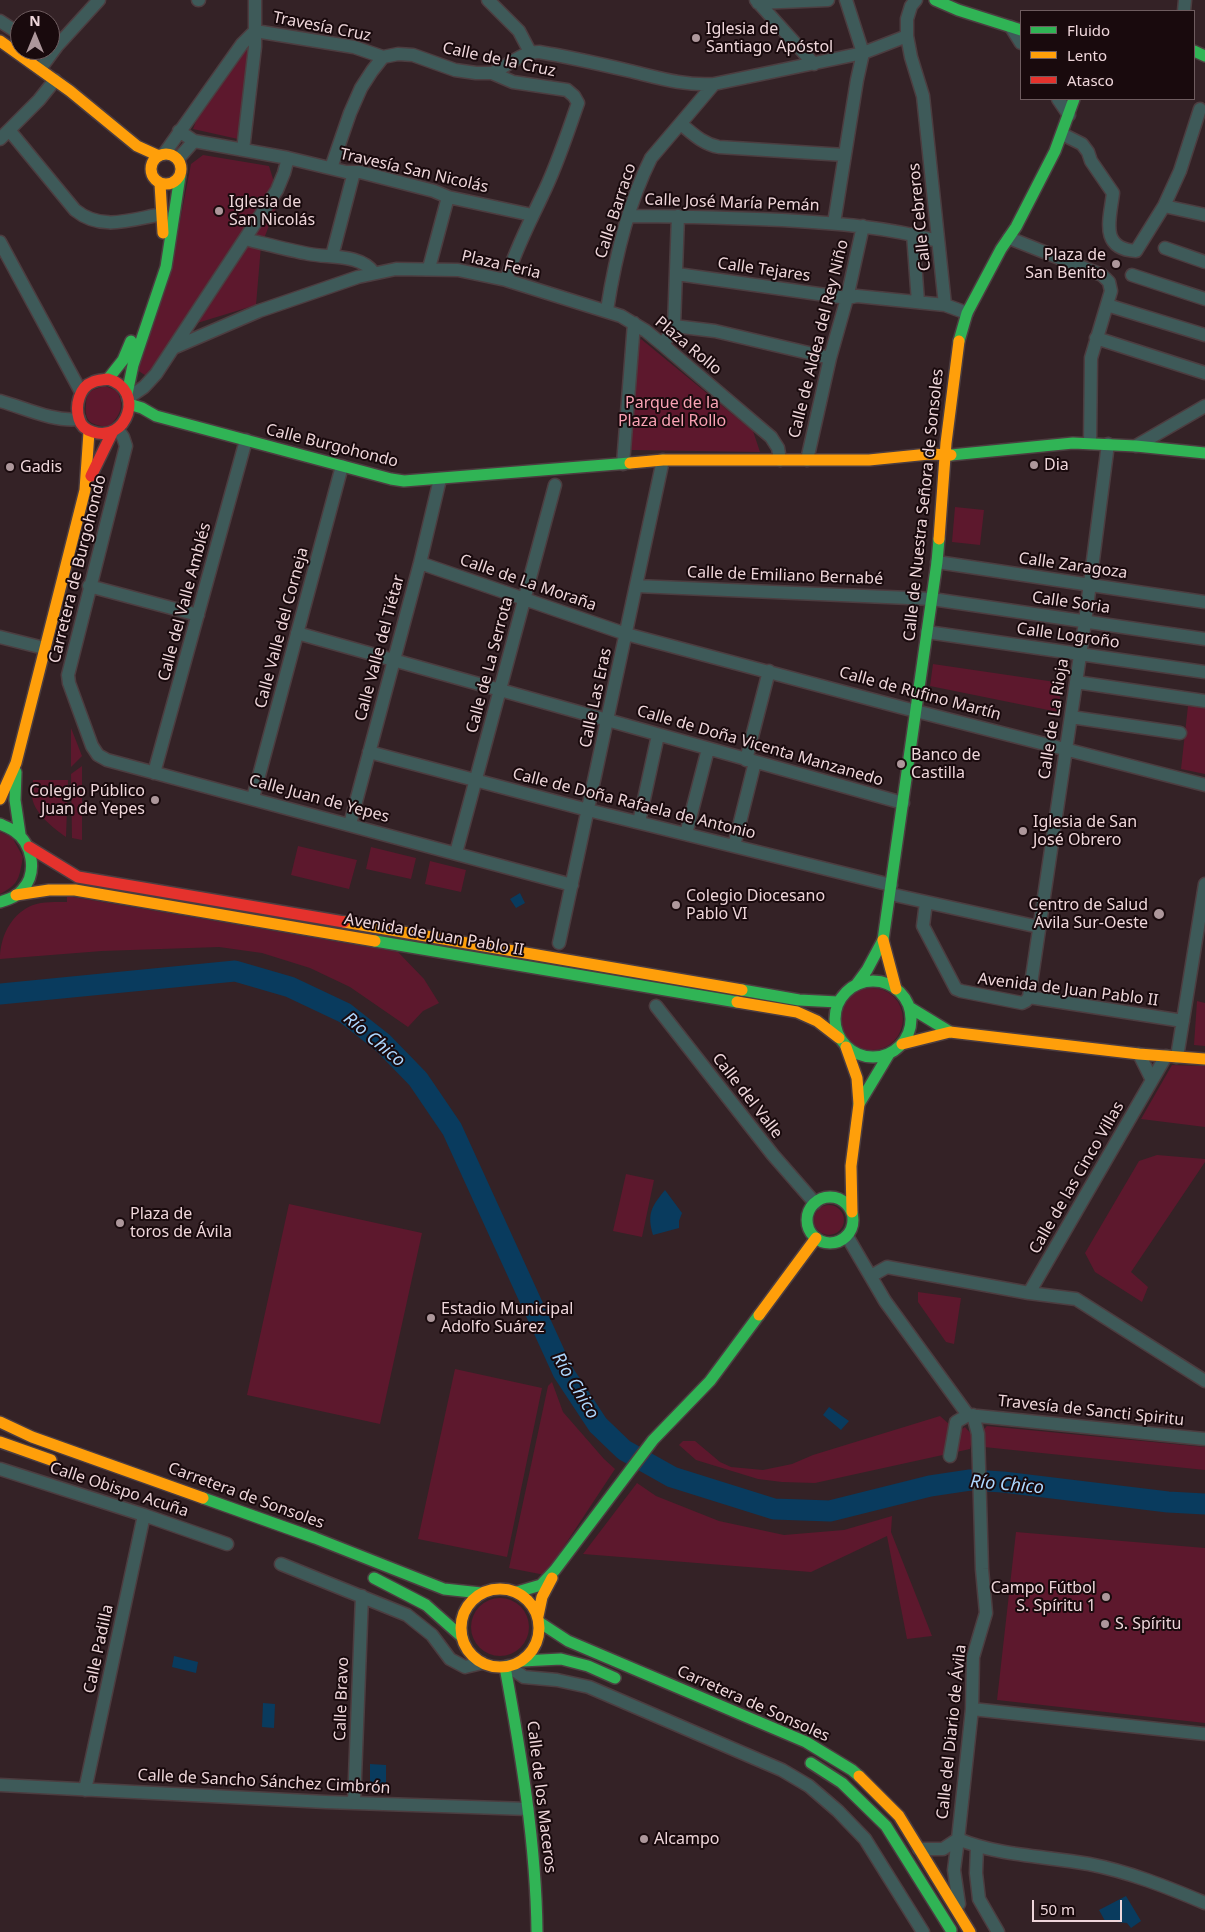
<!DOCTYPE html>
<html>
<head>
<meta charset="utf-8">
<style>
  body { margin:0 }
  #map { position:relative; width:1205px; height:1932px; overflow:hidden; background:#342226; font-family:"Noto Sans",sans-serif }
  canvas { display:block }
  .legend { position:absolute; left:1020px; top:10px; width:175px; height:90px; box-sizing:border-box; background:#190a0d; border:1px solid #6e5c5f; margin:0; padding:6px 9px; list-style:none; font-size:15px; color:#eed6da }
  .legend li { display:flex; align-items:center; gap:10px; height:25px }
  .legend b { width:25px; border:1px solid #6e5c5f }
  .north { position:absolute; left:10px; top:10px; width:50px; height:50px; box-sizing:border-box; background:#190a0d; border:1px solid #6e5c5f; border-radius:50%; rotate:0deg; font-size:14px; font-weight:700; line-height:20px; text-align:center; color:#eed6da }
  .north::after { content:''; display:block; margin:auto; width:18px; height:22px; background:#ad979b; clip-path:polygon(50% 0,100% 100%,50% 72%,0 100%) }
  .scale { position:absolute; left:1032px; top:1900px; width:90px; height:22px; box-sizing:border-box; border:2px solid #eed6da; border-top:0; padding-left:6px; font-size:15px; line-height:18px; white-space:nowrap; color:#eed6da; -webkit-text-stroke:4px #190a0d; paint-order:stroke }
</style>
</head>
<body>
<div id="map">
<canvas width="1205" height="1932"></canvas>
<ul class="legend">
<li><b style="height:6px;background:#30b455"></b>Fluido</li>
<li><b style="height:6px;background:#ff9f0a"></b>Lento</li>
<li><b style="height:6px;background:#e5322d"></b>Atasco</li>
</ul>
<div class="north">N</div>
<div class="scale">50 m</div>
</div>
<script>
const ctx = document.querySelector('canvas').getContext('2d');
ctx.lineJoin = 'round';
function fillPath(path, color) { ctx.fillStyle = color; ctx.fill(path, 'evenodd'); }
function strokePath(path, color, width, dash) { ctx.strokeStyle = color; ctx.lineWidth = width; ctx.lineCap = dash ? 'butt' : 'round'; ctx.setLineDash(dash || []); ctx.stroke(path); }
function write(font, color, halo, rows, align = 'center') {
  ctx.font = font + ' "Noto Sans",sans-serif'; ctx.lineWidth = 4; ctx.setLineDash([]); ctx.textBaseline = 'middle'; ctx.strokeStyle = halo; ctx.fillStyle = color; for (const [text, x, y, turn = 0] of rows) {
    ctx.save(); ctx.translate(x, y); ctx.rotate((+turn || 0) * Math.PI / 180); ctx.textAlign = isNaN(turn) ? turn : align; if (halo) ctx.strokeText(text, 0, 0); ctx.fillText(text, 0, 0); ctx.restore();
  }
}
fillPath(new Path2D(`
  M 250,44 L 238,139 L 193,129 L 200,111 Z
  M 203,155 L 269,166 L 274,182 L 148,377 L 137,370 L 170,273 L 191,164 Z
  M 284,188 L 261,246 L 256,305 L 194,324 Z
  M 641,339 L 753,431 L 760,452 L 631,450 L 637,343 Z
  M 105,386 L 117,391 C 125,407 120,415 109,427 C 92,425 84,423 86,404 C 86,400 87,395 90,392 C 93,389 100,388 105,386 Z
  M 955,507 L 984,510 L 980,545 L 952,542 Z
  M 933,664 L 1062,683 L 1058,712 L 930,686 Z
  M 1188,706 L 1205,708 L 1205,774 L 1181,769 Z
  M 71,728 L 82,756 L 71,767 Z
  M 82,766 L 82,840 L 72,838 L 71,774 Z
  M 33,780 L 68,780 L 66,837 C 53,828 33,812 32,796 C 32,791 33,785 33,780 Z
  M 0,832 L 12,837 L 23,857 C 19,877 20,884 0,894 Z
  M 298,846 L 357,860 L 349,889 L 291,875 Z
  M 371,847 L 416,858 L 411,879 L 366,869 Z
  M 430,861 L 466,870 L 461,892 L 425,884 Z
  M 67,896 L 398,952 L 424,979 L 439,1003 L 423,1011 L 408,1027 L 350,987 L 310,968 L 262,953 L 219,947 L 102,951 L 0,959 C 0,940 8,920 25,909 C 36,901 54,902 67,902 Z
  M841 1019a31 31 0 1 1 62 0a31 31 0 1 1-62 0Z
  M 1197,1001 L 1205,1003 L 1205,1046 L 1194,1045 Z
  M 1172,1065 L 1205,1066 L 1205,1127 L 1141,1119 Z
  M 1157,1155 L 1205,1159 L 1205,1162 L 1131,1272 L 1148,1287 L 1142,1302 L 1095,1272 L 1085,1253 L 1139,1161 Z
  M 626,1174 L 654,1180 L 642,1237 L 613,1231 Z
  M 289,1204 L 422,1233 L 380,1424 L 247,1395 Z
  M814 1220a15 15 0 1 1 30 0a15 15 0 1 1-30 0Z
  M 918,1292 L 961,1298 L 954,1344 L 946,1342 L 918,1302 Z
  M 455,1369 L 542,1388 L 507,1557 L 418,1539 Z
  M 552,1382 L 563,1412 L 604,1459 L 615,1469 L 545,1575 L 509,1568 L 548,1386 Z
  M 940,1416 L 958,1432 L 965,1427 L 973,1436 L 970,1449 L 815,1483 L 782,1482 L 758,1479 L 696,1460 L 679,1445 L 683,1441 L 695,1441 L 720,1462 L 731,1467 L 763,1470 L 792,1464 L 813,1455 Z
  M 987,1426 L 1205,1447 L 1205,1470 L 984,1447 L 984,1429 Z
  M 637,1483 L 656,1496 L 719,1521 L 784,1535 L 844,1530 L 892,1516 L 891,1532 L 932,1636 L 907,1639 L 887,1536 L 811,1572 L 583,1554 Z
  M 1016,1532 L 1205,1548 L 1205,1723 L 997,1700 Z
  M471 1627a29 29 0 1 1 58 0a29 29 0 1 1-58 0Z`), '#5d182d');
fillPath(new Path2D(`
  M 520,893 L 525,903 L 516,908 L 510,899 Z
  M 665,1190 L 682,1213 L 679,1221 L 679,1228 L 653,1235 C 647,1214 651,1207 665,1190 Z
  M 829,1407 L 849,1421 L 841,1430 L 823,1415 Z
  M 174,1656 L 198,1662 L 196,1673 L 172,1667 Z
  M 263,1703 L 275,1704 L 274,1728 L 262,1727 Z
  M 370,1764 L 386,1765 L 386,1791 L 370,1790 Z
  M 1126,1896 L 1141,1921 L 1131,1928 L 1127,1923 L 1105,1921 L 1099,1910 Z`), '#093b5e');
strokePath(new Path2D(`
  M 0,994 L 235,971 L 290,987 L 345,1013 L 383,1043 L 418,1079 L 452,1129 L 563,1372 L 598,1425 L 624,1450 L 672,1477 L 774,1509 L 830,1511 L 930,1486 L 970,1480 L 1003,1482 L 1168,1502 L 1205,1504`), '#093b5e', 21);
const street = new Path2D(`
  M 198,0 L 199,0
  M 488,0 L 519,31 L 530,52
  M 756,0 L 814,64
  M 916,0 L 911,6 L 907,19 L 907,36 L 911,57 L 923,96 L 945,305
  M 758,3 L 828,0
  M 1184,11 L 1185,0
  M 0,21 L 20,34
  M 1011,27 L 1021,43
  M 255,31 L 354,47 L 383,57
  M 40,69 L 57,46 L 99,0
  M 492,73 C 508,66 521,52 539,52 C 570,57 600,64 630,71 C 659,78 685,86 714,84 L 863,53 L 907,36
  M 1058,99 L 1069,115
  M 681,124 C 693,134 703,144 719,147 L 845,155
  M 9,130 L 75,210 C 102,232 132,219 163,214
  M 179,131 L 194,141 L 288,158 L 346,172 L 360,172 L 434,191 L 448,197 L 532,215
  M 1062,134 L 1082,144 L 1088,152 L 1091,161 L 1113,193 C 1110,219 1099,249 1136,251 L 1164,206 L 1180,171 L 1200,109
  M 0,139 L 39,100 L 55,80
  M 243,150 L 255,47 L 255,0
  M 164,154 L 242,44 L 255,31
  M 178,159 L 194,141
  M 331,168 L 350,113 L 361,88 L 372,71 L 383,57 L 398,54 L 413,55 L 455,70 L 476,73 L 492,73 L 513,82 L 567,90 L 574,96 L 578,103 C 567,134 557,166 542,196 C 529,224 515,250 506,280
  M 1164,206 L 1205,215
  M 629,216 C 680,216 731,218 782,220 C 835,223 887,227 938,241
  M 834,223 L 857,80 L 863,53 L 846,0
  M 913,234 L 918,302
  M 1009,238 L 1102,275 L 1109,282 L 1111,291 L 1091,358 L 1090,443
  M 245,239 C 266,244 288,250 309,254 C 330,258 361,254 374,273
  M 0,242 L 81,392
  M 1165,248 L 1205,262
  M 332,256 L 354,172
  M 429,268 L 448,197
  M 677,274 L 847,298 L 857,296 L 945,305 L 967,313
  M 1132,275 L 1205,299
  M 1107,305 L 1205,335
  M 607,310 C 615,258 627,206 651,158 L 714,84
  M 674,326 L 715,331 L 830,358
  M 1096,338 L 1205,373
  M 663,345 L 674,326 L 678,216
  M 173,348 L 259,311 L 358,277 L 396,269 L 458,270 L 506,280 L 621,316 L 646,331 L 663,345 L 771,437 L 778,448 L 780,460
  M 128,398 L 144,387 L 156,374 L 277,190 L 284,173 L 288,158
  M 0,401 C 25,408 53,422 79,419
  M 118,430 L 123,437 L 126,446 L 68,675 L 69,683 L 92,746 L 98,755 L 107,760 L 572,885
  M 1136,446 L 1205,406
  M 807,460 L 830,358 L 847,298 L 863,226
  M 623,464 L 634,323
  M 937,562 L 1205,602
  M 420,563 L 626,634 L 900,707 L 1205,785
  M 89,586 L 198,615
  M 637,586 L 932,599 L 1205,639
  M 927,632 L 1205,672
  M 297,633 L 903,803
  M 0,637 L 44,648
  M 1076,682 L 1205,701
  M 1071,717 L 1180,733
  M 369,752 L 588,810 L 891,885
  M 746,760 L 769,671
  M 154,773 L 246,440
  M 253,798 L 342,466
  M 639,822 L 658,735
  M 350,824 L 420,563 L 440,479
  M 686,834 L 708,749
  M 734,846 L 755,762
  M 456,853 L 555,485
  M 890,894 L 1039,927
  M 926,902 L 923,926 L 956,989 L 961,991 L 1022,1003 L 1026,1001 L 1029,997
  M 559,943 L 663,460
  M 1029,997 L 1085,622 L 1108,444
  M 1029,997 L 1183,1021
  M 656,1006 L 773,1155 L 815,1203
  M 1139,1054 L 1152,1080
  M 1177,1057 L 1205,884
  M 847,1236 L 885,1301 L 968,1415 L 1205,1439
  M 871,1276 L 887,1267 L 1029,1293 L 1076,1299 L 1205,1381
  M 1029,1293 L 1166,1056
  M 973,1415 L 978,1434 L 982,1569 L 986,1613 L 973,1657 L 972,1709 L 958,1839 C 999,1856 1045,1856 1089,1864 C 1130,1872 1167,1887 1205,1903
  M 950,1456 L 956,1422 L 968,1415
  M 0,1469 L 144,1515 L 227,1544
  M 281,1564 L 407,1615 L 432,1635 L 450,1659 L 465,1667 L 482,1663
  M 508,1666 L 524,1677 L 557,1680 L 589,1687 L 782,1770 L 809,1786 L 838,1811 L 865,1839 L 923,1932
  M 972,1709 L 1205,1734
  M 0,1785 L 326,1802 L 528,1809
  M 85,1790 L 144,1515
  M 354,1803 L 362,1596
  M 958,1839 L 954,1870 L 959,1904
  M 977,1847 L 976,1873 L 979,1899 L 998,1932
  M 919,1849 L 943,1849 L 958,1839`);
const fast = new Path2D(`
  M 935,0 L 958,10 L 1021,30
  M 1194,51 L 1205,56
  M 959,341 L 967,313 L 1001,249 L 1016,227 L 1055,151 L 1074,99
  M 108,379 L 123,360 L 131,341
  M 127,394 L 133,365 L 166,267 L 180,176
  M 129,404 L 142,408 L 156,416 L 391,479 L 404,481 L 630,463
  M 951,455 L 1073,443 L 1136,446 L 1205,453
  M 16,772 L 15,800 L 20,834
  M 0,824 C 4,826 10,828 14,831 C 32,843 38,872 23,889 C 17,897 9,899 0,902
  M 375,941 L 737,1002
  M835 1019a38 38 0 1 1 76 0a38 38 0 1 1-76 0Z
  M 856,985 L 867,970 L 883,940 L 937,562 L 939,539
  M 742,990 L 799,1000 L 838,1002
  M 909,1007 L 950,1032
  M 859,1104 L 889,1054
  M807 1220a23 23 0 1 1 46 0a23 23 0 1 1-46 0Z
  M 203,1498 L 315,1538 L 444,1589 L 481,1593
  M 374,1578 L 426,1605 L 462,1637
  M 517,1592 L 541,1585 L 555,1570 L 653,1440 L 710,1381 L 759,1315
  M 539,1622 L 568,1641 L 806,1742 L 852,1770 L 859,1776
  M 522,1661 L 561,1659 L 588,1666 L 615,1678
  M 505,1667 C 521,1754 536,1843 537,1932
  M 811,1763 L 842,1783 L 886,1826 L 951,1930`);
const slow = new Path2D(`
  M 0,41 L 70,91 L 137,146 L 159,156
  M151 169a15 15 0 1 1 30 0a15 15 0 1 1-30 0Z
  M 160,184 L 163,233
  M 630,463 L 663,460 L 869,460 L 929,454 L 951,455
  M 939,539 L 946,443 L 959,341
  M 0,799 L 16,763 L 85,490 L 89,432
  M 16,895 L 49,890 L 75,890 L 375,941
  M 344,922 L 742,990
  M 883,940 L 896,989
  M 737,1002 L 797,1012 L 817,1021 L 839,1038
  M 902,1044 L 950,1032 L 1139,1054 L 1205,1059
  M 846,1047 L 857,1078 L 859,1104 L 851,1166 L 852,1212
  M 759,1315 L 816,1238
  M 0,1422 L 32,1437 L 203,1498
  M 0,1442 L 51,1460
  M461 1628a39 39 0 1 1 78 0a39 39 0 1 1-78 0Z
  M 538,1616 L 542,1597 L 552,1578
  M 859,1776 L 899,1816 L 970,1932`);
const jam = new Path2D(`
  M 108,379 C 146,390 127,443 93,432 C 86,430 81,426 79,419 C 75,406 79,387 93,382 C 97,380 103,380 108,379 Z
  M 91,476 L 112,433
  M 29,847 L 78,877 L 344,922`);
strokePath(street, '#4c3d40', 15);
strokePath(fast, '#4c3d40', 14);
strokePath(slow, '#4c3d40', 14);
strokePath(jam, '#4c3d40', 14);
strokePath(street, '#3e5a59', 12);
strokePath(fast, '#30b455', 11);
strokePath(slow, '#ff9f0a', 11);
strokePath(jam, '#e5322d', 11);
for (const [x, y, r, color] of [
  [696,38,5,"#ad979b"],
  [219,211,5,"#ad979b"],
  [1116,264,5,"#ad979b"],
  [1034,465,5,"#ad979b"],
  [10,467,5,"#ad979b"],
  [901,764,5,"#ad979b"],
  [155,800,5,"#ad979b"],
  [1023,831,5,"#ad979b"],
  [676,905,5,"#ad979b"],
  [1159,914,6,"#ad979b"],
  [120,1223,5,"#ad979b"],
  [431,1318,5,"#ad979b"],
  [1106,1597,5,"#ad979b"],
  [1105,1624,5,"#ad979b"],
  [644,1839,5,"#ad979b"]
]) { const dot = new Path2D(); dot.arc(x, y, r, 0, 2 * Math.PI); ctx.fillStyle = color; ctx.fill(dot); strokePath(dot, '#190a0d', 2); }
write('16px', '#eed6da', '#190a0d', [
  ["Travesía Cruz",322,27,11],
  ["Calle de la Cruz",499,60,12],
  ["Travesía San Nicolás",414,171,13],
  ["Calle José María Pemán",732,203,2],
  ["Calle Barraco",616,211,-72],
  ["Calle Cebreros",920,217,-96],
  ["Plaza Feria",501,265,13],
  ["Calle Tejares",764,270,8],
  ["Calle de Aldea del Rey Niño",819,339,-76],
  ["Plaza Rollo",688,346,40],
  ["Calle Burgohondo",332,446,14],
  ["Calle de Nuestra Señora de Sonsoles",924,505,-84],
  ["Calle Zaragoza",1073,566,8],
  ["Carretera de Burgohondo",78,569,-76],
  ["Calle de Emiliano Bernabé",785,576,2],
  ["Calle de La Moraña",528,583,19],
  ["Calle del Valle Amblés",185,602,-75],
  ["Calle Soria",1071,603,8],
  ["Calle Valle del Corneja",282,628,-75],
  ["Calle Logroño",1068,636,8],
  ["Calle Valle del Tiétar",380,648,-75],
  ["Calle de La Serrota",490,665,-75],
  ["Calle de Rufino Martín",920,694,15],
  ["Calle Las Eras",596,698,-78],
  ["Calle de La Rioja",1054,719,-81],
  ["Calle de Doña Vicenta Manzanedo",760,746,16],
  ["Calle Juan de Yepes",319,799,15],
  ["Calle de Doña Rafaela de Antonio",634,804,14],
  ["Avenida de Juan Pablo II",434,935,10],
  ["Avenida de Juan Pablo II",1068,990,7],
  ["Calle del Valle",747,1096,52],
  ["Calle de las Cinco Villas",1077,1178,-60],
  ["Travesía de Sancti Spiritu",1091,1411,6],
  ["Calle Obispo Acuña",119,1490,18],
  ["Carretera de Sonsoles",246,1496,20],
  ["Calle Padilla",99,1649,-78],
  ["Calle Bravo",342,1699,-88],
  ["Carretera de Sonsoles",753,1704,24],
  ["Calle del Diario de Ávila",952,1732,-84],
  ["Calle de Sancho Sánchez Cimbrón",264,1782,3],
  ["Calle de los Maceros",541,1797,83]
]);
write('16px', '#eed6da', '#190a0d', [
  ["Iglesia de",706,29],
  ["Santiago Apóstol",706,47],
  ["Iglesia de",229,202],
  ["San Nicolás",229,220],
  ["Plaza de",1106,255,"right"],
  ["San Benito",1106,273,"right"],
  ["Dia",1044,465],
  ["Gadis",20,467],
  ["Banco de",911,755],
  ["Castilla",911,773],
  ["Colegio Público",145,791,"right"],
  ["Juan de Yepes",145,809,"right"],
  ["Iglesia de San",1033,822],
  ["José Obrero",1033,840],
  ["Colegio Diocesano",686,896],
  ["Pablo VI",686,914],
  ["Centro de Salud",1148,905,"right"],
  ["Ávila Sur-Oeste",1148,923,"right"],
  ["Plaza de",130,1214],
  ["toros de Ávila",130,1232],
  ["Estadio Municipal",441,1309],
  ["Adolfo Suárez",441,1327],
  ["Campo Fútbol",1096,1588,"right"],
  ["S. Spíritu 1",1096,1606,"right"],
  ["S. Spíritu",1115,1624],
  ["Alcampo",654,1839]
], 'left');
write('16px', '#f9a2b4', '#190a0d', [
  ["Parque de la",672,403],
  ["Plaza del Rollo",672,421]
]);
write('italic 18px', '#add7fe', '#190a0d', [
  ["Río Chico",374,1040,40],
  ["Río Chico",575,1386,59],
  ["Río Chico",1007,1485,5]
]);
</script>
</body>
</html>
